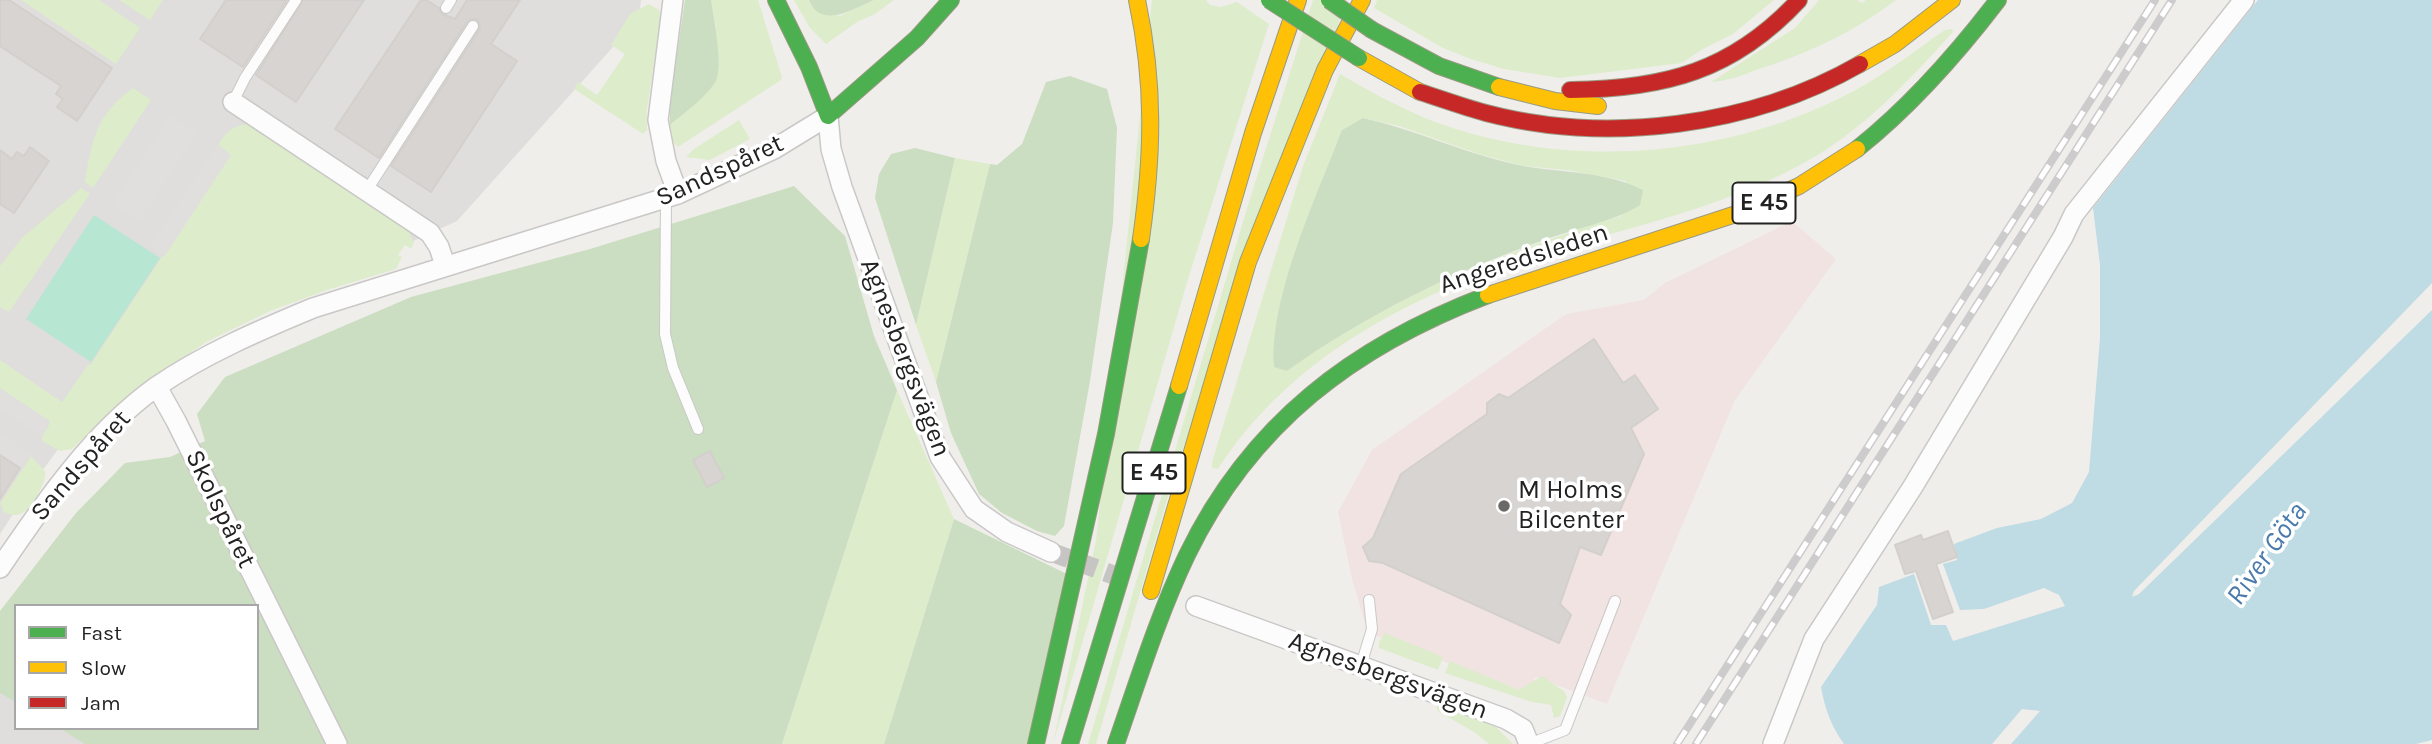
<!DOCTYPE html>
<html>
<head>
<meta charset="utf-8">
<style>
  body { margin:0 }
  #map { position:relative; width:2432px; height:744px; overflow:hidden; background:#f0eeeb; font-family:Karla,sans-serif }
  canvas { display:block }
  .legend { position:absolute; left:14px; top:604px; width:245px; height:126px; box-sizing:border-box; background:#fff; border:2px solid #a7a7a7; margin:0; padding:9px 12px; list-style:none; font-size:21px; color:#222 }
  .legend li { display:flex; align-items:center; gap:14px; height:35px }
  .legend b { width:35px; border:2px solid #a7a7a7 }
</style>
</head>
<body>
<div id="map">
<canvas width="2432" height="744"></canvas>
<ul class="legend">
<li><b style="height:9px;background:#4caf50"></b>Fast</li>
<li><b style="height:9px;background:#ffc107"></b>Slow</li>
<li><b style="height:9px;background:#c62828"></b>Jam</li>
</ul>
</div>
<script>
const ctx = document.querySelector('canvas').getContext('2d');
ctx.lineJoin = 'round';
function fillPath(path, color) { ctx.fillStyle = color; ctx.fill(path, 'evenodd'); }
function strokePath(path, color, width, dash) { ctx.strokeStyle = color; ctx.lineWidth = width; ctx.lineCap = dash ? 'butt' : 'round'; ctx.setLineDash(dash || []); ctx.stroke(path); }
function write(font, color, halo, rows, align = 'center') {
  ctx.font = font + ' Karla,sans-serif'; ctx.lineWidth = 7; ctx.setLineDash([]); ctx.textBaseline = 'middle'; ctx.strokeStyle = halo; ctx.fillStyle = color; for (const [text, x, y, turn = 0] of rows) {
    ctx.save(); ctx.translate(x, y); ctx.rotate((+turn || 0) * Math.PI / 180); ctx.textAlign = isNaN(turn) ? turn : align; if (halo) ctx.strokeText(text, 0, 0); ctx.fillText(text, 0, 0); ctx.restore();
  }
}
fillPath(new Path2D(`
  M 0,0 L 641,0 L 639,18 L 457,221 L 155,359 L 91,405 L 36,479 L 0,534 Z
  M 0,652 L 16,663 L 16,728 L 114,728 L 138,744 L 0,744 Z`), '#dfdedc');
fillPath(new Path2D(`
  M 1792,221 L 1836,259 L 1735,400 L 1607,704 L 1535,677 L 1528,693 L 1368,633 L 1352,579 L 1338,512 L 1372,450 L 1566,314 L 1644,300 L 1665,283 Z`), '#f1e3e1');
fillPath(new Path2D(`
  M 21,0 L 99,0 L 140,28 L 116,64 Z
  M 119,0 L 163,0 L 150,20 Z
  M 711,0 L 758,0 L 782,77 L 781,80 L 678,147 L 673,142 L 670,125 L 690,109 L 717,76 L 716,28 Z
  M 794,0 L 809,0 L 811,5 L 840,16 L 874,0 L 894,0 L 875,14 L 857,22 L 826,44 L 810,28 Z
  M 1152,0 L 1206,0 L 1210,5 L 1221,7 L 1237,2 L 1269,24 L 1188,279 L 1053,744 L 1096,541 Z
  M 1313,0 L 1347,0 L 1178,462 L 1096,744 L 1088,744 L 1248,205 Z
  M 1377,0 L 1774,0 L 1733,34 L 1701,50 L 1682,63 L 1560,78 L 1504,69 L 1471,59 L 1443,48 L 1374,8 Z
  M 1819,0 L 1857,0 L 1862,3 L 1866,0 L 1896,0 C 1854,32 1809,53 1759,69 C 1743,75 1728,81 1711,82 L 1795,28 Z
  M 649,4 L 659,10 L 661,17 L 647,109 L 647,130 L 643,134 L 574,89 L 578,82 L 597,95 L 625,54 L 611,45 L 630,14 Z
  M 1952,29 L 1953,32 C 1911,78 1870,123 1816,156 C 1734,205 1638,225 1547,252 C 1419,291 1293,353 1218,469 L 1212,468 L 1212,462 L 1303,166 L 1340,74 C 1371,92 1402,109 1435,122 C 1564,169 1715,159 1838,99 C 1877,81 1910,54 1945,30 ZM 1364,118 L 1399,126 L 1479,154 L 1523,166 L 1567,170 L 1626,181 L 1621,216 C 1503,252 1387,298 1287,371 L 1342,130 Z
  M 133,88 L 151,100 L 93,188 L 85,182 C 92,139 96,115 133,88 Z
  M 739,120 L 750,139 L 710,160 L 686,157 L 694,149 Z
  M 249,124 L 407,229 L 414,242 L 411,249 L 405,245 L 398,255 L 402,257 L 396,269 L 327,290 L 270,311 L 206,342 L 138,388 L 72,449 L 60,451 L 42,441 L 42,437 L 50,423 L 0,389 L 0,360 L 62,402 L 88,365 L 91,364 L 230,154 L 218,145 C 226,132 233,125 249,124 Z
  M 955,158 L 990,164 L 936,382 L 916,325 Z
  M 81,188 L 89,193 L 89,195 L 9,312 L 0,307 L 0,266 L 22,238 Z
  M 897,390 L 954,519 L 884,744 L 782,744 Z
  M 31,456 L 45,471 C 47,482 33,505 24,512 C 17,517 9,515 2,511 L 3,508 L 0,504 Z
  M 1385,633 L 1443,657 L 1438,670 L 1379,648 L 1379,642 Z
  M 1450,661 L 1519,690 L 1542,676 L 1545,678 L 1565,692 L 1567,698 L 1560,716 L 1554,718 L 1551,705 L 1532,702 L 1445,673 Z
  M 1437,704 L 1496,727 L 1513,744 L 1489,744 L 1474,732 L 1439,712 L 1437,709 Z`), '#ddeccb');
fillPath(new Path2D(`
  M 685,0 L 711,0 C 714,18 722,61 717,78 C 711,94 683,114 670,125 L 670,101 Z
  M 809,0 L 874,0 C 854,9 821,30 809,0 Z
  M 1070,76 L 1107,89 L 1117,128 L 1113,223 L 1090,381 L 1064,526 L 1055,536 L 1037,531 L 1002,513 L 979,494 L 951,433 L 936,382 L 990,164 L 997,165 L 1022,144 L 1046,82 Z
  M 1363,118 C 1417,130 1468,155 1523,166 C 1563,173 1605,171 1643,190 L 1640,205 C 1610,223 1577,228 1544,240 C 1454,272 1365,315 1287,371 L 1274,367 C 1269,297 1317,196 1342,130 Z
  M 915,148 L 955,158 L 916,325 L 875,198 L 879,174 L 891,154 Z
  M 794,186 L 845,236 L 874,336 L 897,390 L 782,744 L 85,744 L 59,728 L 257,728 L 257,606 L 16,606 L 16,702 L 0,693 L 0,611 L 76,513 L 125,463 L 170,457 L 205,441 L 197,414 L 225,377 L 411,297 L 590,249 Z
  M 954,519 L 1075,578 L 1027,744 L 884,744 Z`), '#cbdec1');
fillPath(new Path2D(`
  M 94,215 L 160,258 L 91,362 L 26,319 Z`), '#b7e6d2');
fillPath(new Path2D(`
  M 171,115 L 198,133 L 139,222 L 112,204 Z
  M 217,145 L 231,155 L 164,257 L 149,247 Z
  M 0,388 L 50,421 L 41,436 L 0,409 Z
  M 0,433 L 30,454 L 21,467 L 0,453 Z`), '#e0dfde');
fillPath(new Path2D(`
  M 2258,0 L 2432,0 L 2432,283 L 2134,591 L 2132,597 L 2139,594 L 2432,310 L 2432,740 L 2416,744 L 2011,744 L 2040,711 L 2022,709 L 1992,744 L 1844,744 C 1831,726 1825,709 1821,687 L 1877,605 L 1879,587 L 1914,574 L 1931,625 L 1946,625 L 1953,641 L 2065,606 L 2059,595 L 2044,588 L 1984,609 L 1960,610 L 1943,564 L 1957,560 L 1954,544 L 1997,528 L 2041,519 L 2072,503 L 2089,472 L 2100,338 L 2100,265 L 2093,208 Z`), '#bfdbe3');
const building = new Path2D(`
  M 0,0 L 9,0 L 112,68 L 77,121 L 57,107 L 63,99 L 56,94 L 61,86 L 0,46 Z
  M 226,0 L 287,0 L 243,67 L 200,39 Z
  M 303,0 L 364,0 L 296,102 L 256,75 Z
  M 421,0 L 426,0 L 439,8 L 442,14 L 455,19 L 467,0 L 520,0 L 491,44 L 517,61 L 431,192 L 391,166 L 479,30 L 480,26 L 478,20 L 473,19 L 467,22 L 379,158 L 335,129 Z
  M 30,147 L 49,161 L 14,213 L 0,204 L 0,150 L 12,159 L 17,152 L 24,156 Z
  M 1594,339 L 1623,383 L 1635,375 L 1658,409 L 1631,428 L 1644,454 L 1601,555 L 1580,547 L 1560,604 L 1571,615 L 1559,643 L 1383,563 L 1369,561 L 1363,547 L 1373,538 L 1401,474 L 1487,414 L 1487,403 L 1499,394 L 1508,398 Z
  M 710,451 L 724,478 L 707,487 L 693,460 Z
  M 0,455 L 20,468 L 0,499 Z
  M 1948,531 L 1957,557 L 1936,564 L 1953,612 L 1933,619 L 1916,571 L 1905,574 L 1895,545 L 1921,535 L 1923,540 Z`);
fillPath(building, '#d7d4d2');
strokePath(building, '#d3d0cc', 2);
strokePath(new Path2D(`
  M 1051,552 L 1130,581`), '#c7c5c3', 19, [19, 10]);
const lane = new Path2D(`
  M 446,8 L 451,0
  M 233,102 L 245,78 L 296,0
  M 367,190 L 473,26
  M 666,198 L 665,334 L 673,368 L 698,429
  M 1361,665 L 1372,629 L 1369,600
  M 1529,744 L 1565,730 L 1615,601`);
const street = new Path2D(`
  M 673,0 L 658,120 L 666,161 L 678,194
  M 233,102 L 430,233 L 439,247 L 445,265
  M 157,387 L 176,421 L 337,744
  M 0,568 C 44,503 92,433 156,387 C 204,354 260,330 313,308 L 678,194 L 774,149 L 828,116 L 831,149 L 842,187 L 940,457 L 974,509 L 1007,532 L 1051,552
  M 1196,606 L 1506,719 L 1523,729 L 1529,744
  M 1773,744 L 1814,639 L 1912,488 L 2063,237 L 2074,214 L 2244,0`);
const fast = new Path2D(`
  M 776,0 L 809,67 L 828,116 L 917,38 L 951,0
  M 1372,30 L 1439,66 L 1499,87
  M 1857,149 C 1911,106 1956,55 1998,0
  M 1036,744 L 1106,434 L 1141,239
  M 1070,744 L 1179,386
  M 1116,744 C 1138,681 1158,616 1187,555 C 1251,423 1354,346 1488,295`);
const slow = new Path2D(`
  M 1137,0 C 1155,84 1153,155 1141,239
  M 1359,58 L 1420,92
  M 1860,64 L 1895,44 L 1952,0
  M 1499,87 L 1555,101 L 1598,106
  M 1488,295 L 1736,214 L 1799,186 L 1857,149
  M 1179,386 L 1253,133 L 1298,0
  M 1151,591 L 1248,262 L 1325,70 L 1362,0`);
const jam = new Path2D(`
  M 1570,90 C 1665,89 1733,71 1799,0
  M 1420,92 C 1442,99 1464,107 1486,113 C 1608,145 1752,126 1860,64`);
strokePath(lane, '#c9c8c7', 12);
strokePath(street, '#c9c8c7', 22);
strokePath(fast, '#999a82', 18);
strokePath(slow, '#999a82', 18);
strokePath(jam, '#999a82', 18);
strokePath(lane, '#fdfcfc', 10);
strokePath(street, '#fdfcfc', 19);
strokePath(fast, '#4caf50', 16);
strokePath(slow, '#ffc107', 16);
strokePath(jam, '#c62828', 16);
const rail = new Path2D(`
  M 1677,744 L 2155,0
  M 1696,744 L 2172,0`);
strokePath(rail, '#ccc', 8);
strokePath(rail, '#fff', 5, [16]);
const fastBridge = new Path2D(`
  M 1269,0 L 1359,58
  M 1329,0 L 1372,30`);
strokePath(fastBridge, '#999a82', 18, []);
strokePath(fastBridge, '#4caf50', 16);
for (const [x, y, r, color] of [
  [1504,506,7,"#6a6968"]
]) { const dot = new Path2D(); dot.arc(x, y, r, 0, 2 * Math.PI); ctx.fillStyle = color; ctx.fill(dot); strokePath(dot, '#fff', 2.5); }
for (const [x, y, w] of [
  [1764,203,63],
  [1154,473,63]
]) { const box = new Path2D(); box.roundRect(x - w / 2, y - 20.5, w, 41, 5); ctx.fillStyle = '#fff'; ctx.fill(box); strokePath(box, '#222', 2); }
write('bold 24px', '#222', null, [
  ["E 45",1764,203],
  ["E 45",1154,473]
]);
write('26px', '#222', '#fff', [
  ["Sandspåret",720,171,-25],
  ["Angeredsleden",1524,259,-18],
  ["Agnesbergsvägen",905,358,69],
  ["Sandspåret",81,466,-49],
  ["Skolspåret",220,509,64],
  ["Agnesbergsvägen",1388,676,20]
]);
write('26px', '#222', '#fff', [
  ["M Holms",1518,491],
  ["Bilcenter",1518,521]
], 'left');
write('italic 28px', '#4a7aab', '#fff', [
  ["River Göta",2267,554,-55]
]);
</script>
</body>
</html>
